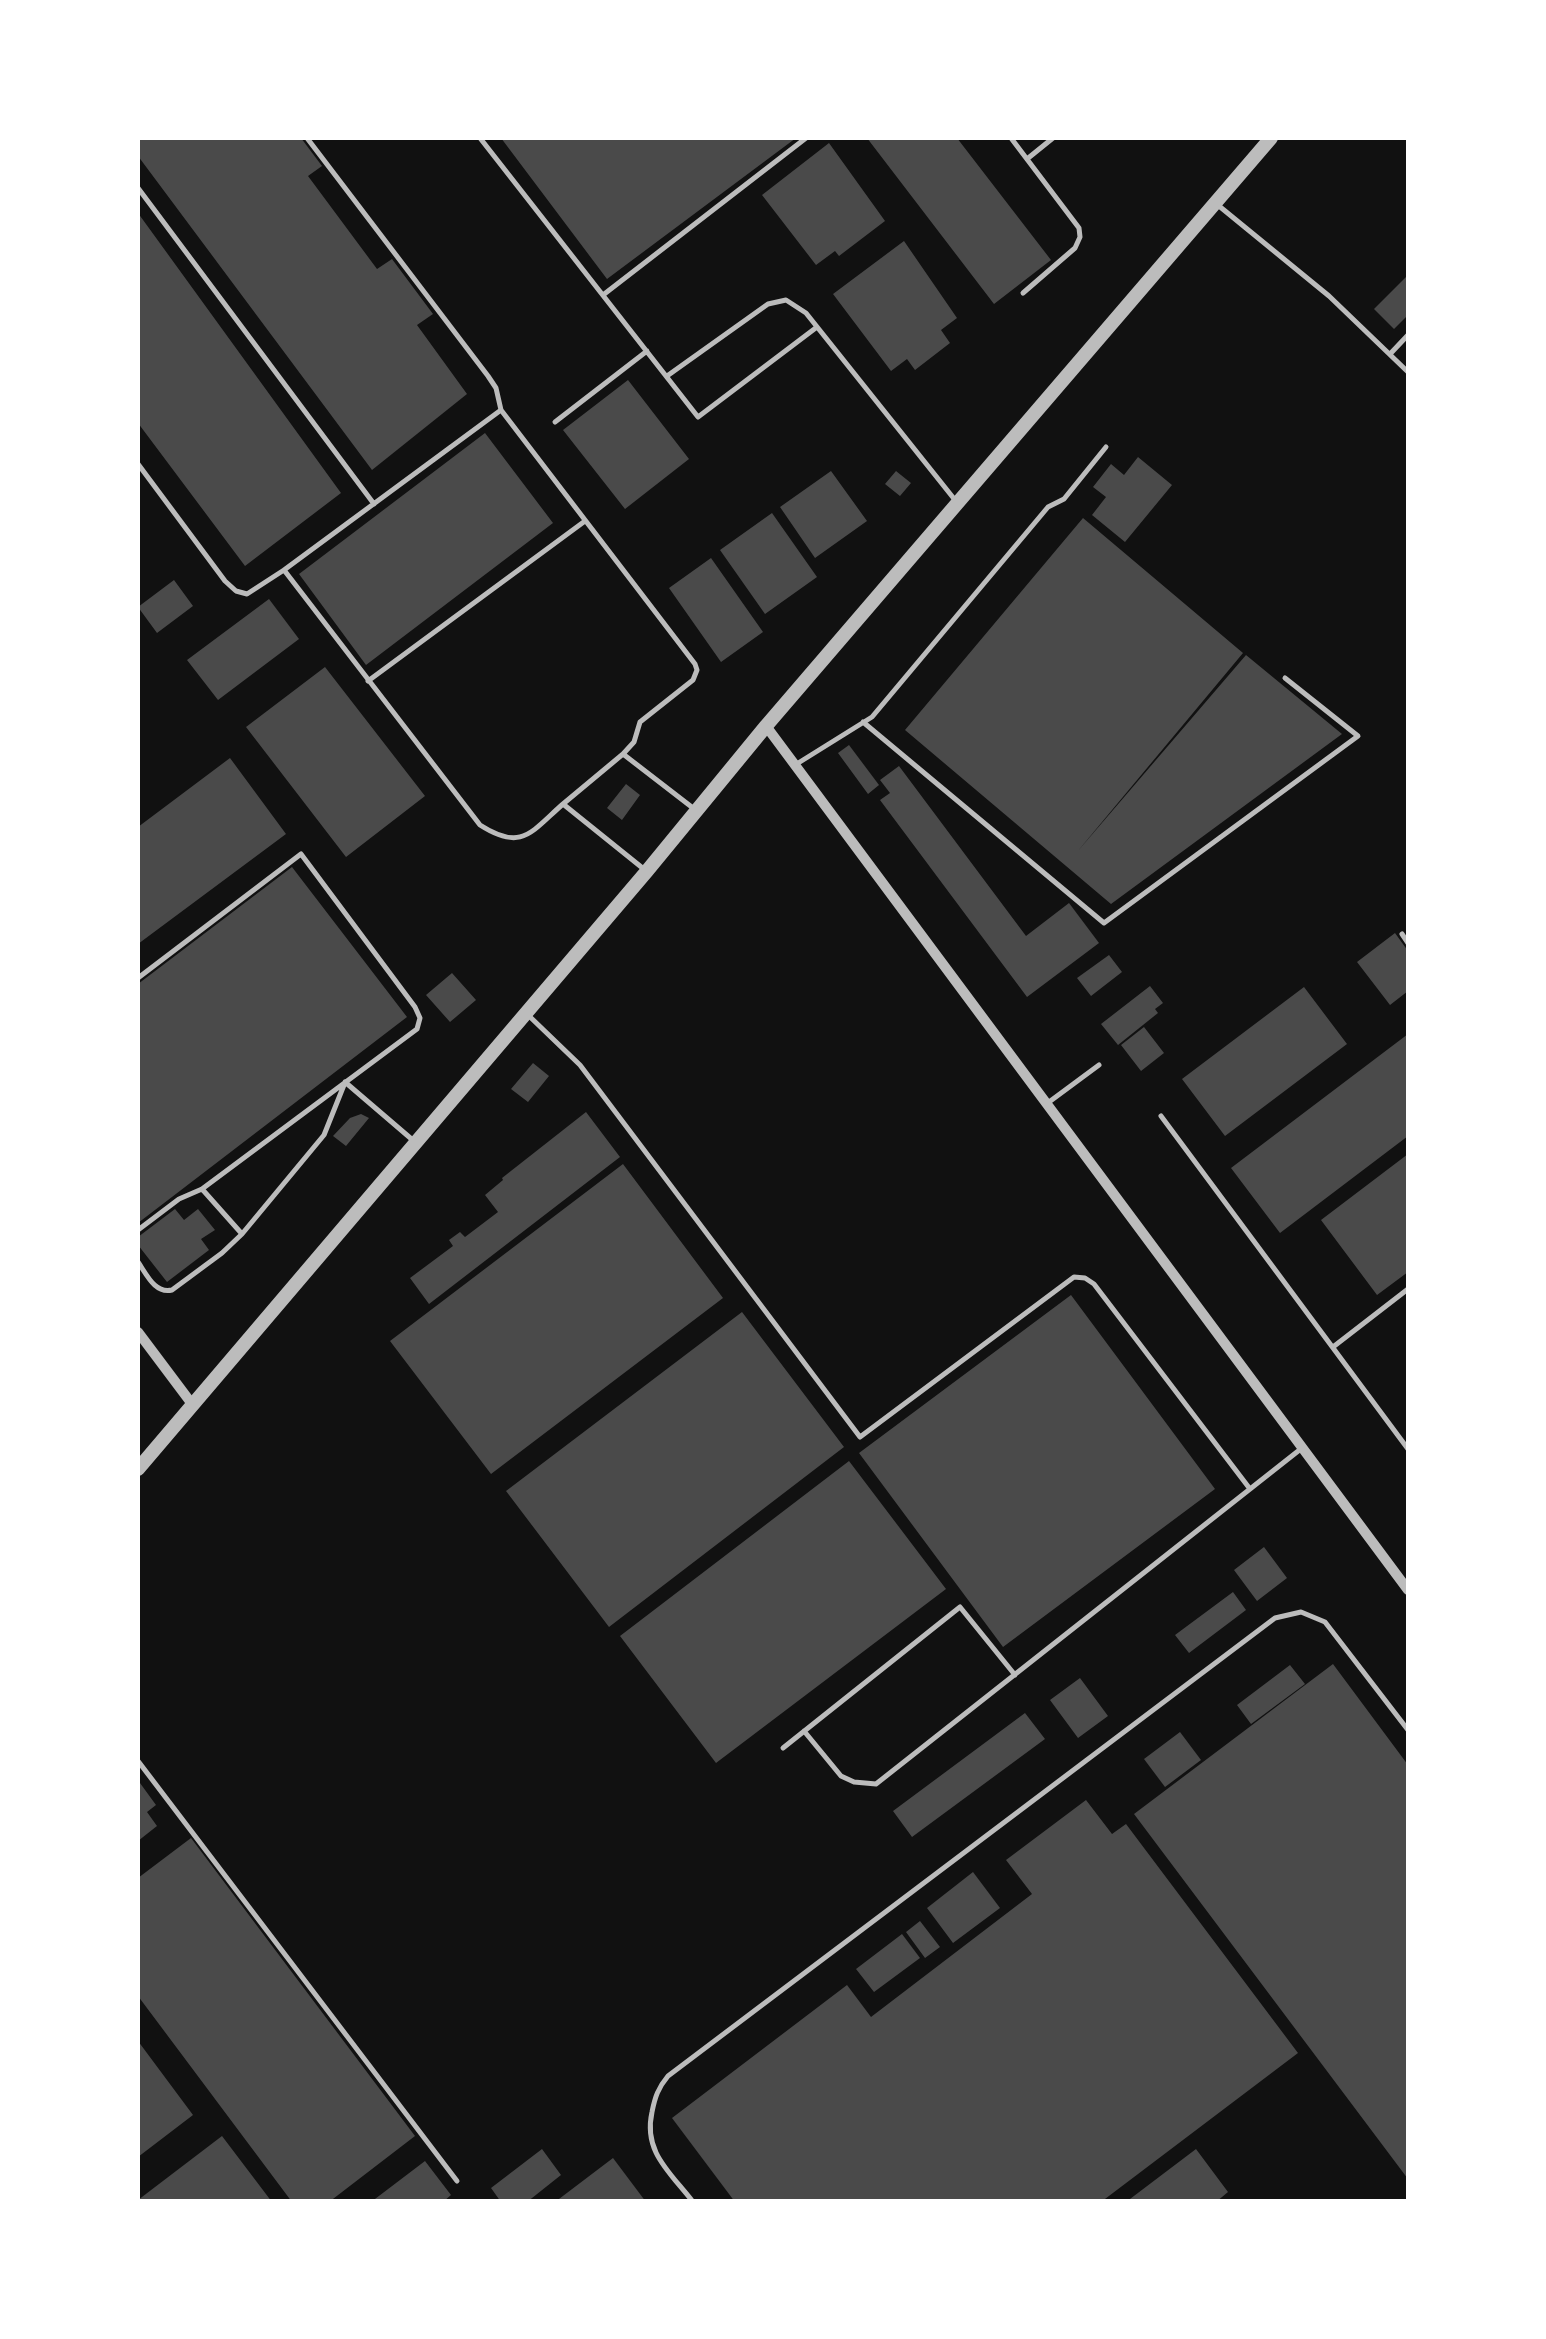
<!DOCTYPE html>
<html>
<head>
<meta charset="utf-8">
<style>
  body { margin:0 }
  #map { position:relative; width:1546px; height:2339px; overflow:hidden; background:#111; font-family:Barlow,sans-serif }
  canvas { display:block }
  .frame { position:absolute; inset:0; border:140px solid #fff; pointer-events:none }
</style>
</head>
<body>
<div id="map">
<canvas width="1546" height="2339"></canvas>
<div class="frame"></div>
</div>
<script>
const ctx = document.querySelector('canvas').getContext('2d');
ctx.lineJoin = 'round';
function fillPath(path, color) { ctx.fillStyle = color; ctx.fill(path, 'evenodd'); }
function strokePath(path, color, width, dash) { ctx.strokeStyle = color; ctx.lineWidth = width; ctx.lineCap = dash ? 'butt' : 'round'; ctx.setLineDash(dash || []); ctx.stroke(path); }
fillPath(new Path2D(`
  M 138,138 L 301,138 L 322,166 L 308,176 L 377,269 L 392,259 L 433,314 L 417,325 L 467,394 L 372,470 L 138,156 Z
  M 501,138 L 796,138 L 607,279 Z
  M 867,138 L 957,138 L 1051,260 L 994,304 Z
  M 829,143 L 885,221 L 839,256 L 835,251 L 816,265 L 762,195 Z
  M 138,213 L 341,493 L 245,566 L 138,423 Z
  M 904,241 L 957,318 L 941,330 L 950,343 L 915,370 L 907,359 L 891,371 L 833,294 Z
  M 1408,275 L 1408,315 L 1394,329 L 1374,309 Z
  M 628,380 L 689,459 L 625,509 L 563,430 Z
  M 485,433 L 553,523 L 366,665 L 299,574 Z
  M 1138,457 L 1172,485 L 1125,542 L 1092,515 L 1106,497 L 1093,487 L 1111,464 L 1124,475 Z
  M 831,471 L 867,521 L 815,558 L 780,507 Z
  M 896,471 L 911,483 L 900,496 L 885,484 Z
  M 772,513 L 817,577 L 765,614 L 720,550 Z
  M 1083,518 L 1243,653 L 1077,852 L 1246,655 L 1342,734 L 1111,904 L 905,730 Z
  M 711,558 L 763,632 L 721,662 L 669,588 Z
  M 174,580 L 193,606 L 157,633 L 138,607 Z
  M 269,599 L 299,639 L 218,700 L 187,660 Z
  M 325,667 L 425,796 L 346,857 L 246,727 Z
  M 849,745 L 879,785 L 868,794 L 838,753 Z
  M 230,758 L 286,834 L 138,944 L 138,827 Z
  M 899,766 L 1026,936 L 1069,903 L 1099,943 L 1027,997 L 880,800 L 890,793 L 880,780 Z
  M 626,784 L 640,795 L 622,820 L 607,808 Z
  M 292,867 L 407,1017 L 138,1223 L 138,984 Z
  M 1395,933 L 1408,951 L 1408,991 L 1390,1005 L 1357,962 Z
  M 1109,955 L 1122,972 L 1091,996 L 1077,978 Z
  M 452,973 L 476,1000 L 450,1022 L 426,995 Z
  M 1150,986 L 1163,1003 L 1155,1009 L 1158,1013 L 1118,1045 L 1101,1024 Z
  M 1304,987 L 1347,1044 L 1225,1136 L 1182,1079 Z
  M 1144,1027 L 1164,1053 L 1141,1071 L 1121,1045 Z
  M 1408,1034 L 1408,1136 L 1280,1233 L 1231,1168 Z
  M 533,1063 L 549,1076 L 528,1102 L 511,1089 Z
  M 586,1112 L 620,1157 L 429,1304 L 410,1278 L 453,1246 L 449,1240 L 460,1232 L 465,1237 L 498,1212 L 485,1195 L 503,1180 L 502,1178 Z
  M 361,1114 L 369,1118 L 346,1146 L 333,1136 L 350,1118 Z
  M 1408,1154 L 1408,1272 L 1377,1295 L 1321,1220 Z
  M 623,1164 L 723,1298 L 491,1474 L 390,1341 Z
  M 175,1209 L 184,1220 L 198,1209 L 215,1230 L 201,1239 L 209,1250 L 167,1282 L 138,1245 L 138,1237 Z
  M 1071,1295 L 1215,1489 L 1003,1647 L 859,1453 Z
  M 742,1312 L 844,1447 L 609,1627 L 506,1491 Z
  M 849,1461 L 946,1589 L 716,1763 L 620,1636 Z
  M 1264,1547 L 1287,1578 L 1257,1601 L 1234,1570 Z
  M 1233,1592 L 1246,1610 L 1189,1653 L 1175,1635 Z
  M 1333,1664 L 1408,1765 L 1408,2179 L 1134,1814 Z
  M 1290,1665 L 1305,1684 L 1251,1724 L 1237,1705 Z
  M 1080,1678 L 1108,1716 L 1078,1738 L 1050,1700 Z
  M 1025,1713 L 1045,1739 L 912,1837 L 893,1811 Z
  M 1180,1732 L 1201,1760 L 1165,1787 L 1144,1759 Z
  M 140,1783 L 156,1805 L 147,1812 L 157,1826 L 138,1841 L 138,1785 Z
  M 1086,1800 L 1112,1834 L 1126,1824 L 1298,2053 L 1101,2202 L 735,2202 L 672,2118 L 847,1985 L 871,2017 L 1032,1894 L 1006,1860 Z
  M 191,1838 L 415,2136 L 329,2202 L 292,2202 L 138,1996 L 138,1878 Z
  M 973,1872 L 1000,1908 L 953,1943 L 927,1908 Z
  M 920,1921 L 940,1947 L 925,1958 L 906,1932 Z
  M 902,1934 L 920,1958 L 874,1992 L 856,1969 Z
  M 138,2041 L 193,2115 L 138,2157 Z
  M 222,2136 L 272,2202 L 138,2202 L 138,2200 Z
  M 542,2149 L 561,2175 L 527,2202 L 501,2202 L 491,2188 Z
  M 1196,2149 L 1228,2192 L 1216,2202 L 1126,2202 Z
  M 613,2158 L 646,2202 L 555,2202 Z
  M 425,2161 L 451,2195 L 443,2202 L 371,2202 Z`), '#4a4a4a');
strokePath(new Path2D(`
  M 307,138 L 488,376 L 496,388 L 501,410 L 695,664 L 697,670 L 693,680 L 640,722 L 634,742 L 623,754
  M 480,138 L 698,417 L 817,327
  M 1011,138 L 1079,228 L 1080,237 L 1075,248 L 1023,293
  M 1027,159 L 1053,138
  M 138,188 L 374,504
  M 1219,206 L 1329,296 L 1408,372
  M 603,295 L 806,138
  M 1391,353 L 1408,335
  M 667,376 L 768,304 L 786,300 L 806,313 L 955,500
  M 555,422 L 647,351
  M 138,464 L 225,581 L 236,591 L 247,594 L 284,570 L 480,825 C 522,852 531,832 563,804 L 645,870
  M 284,570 L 501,410
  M 368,681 L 585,521
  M 863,722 L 1104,923 L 1358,736 L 1285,678
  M 795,765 L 872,717 L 1048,507 L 1064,499 L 1106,447
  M 563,804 L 623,754 L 693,808
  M 1402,934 L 1408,943
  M 138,978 L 301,854 L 415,1007 L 420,1018 L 417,1029 L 202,1189 L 179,1199 L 138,1230
  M 527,1014 L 580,1065 L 860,1437 L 1074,1277 L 1085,1278 L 1094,1284 L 1250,1489
  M 345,1082 L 415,1142
  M 1049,1102 L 1099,1065
  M 1161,1116 L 1408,1449
  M 202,1189 L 242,1234
  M 138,1262 C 147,1275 155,1294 172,1290 L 222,1253 L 242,1234 L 324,1135 L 344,1085
  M 1333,1347 L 1408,1289
  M 804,1731 L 841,1776 L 854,1782 L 876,1784 L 1302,1448
  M 783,1748 L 960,1607 L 1015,1675
  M 138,1761 L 457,2181
  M 693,2202 C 670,2172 643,2152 652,2112 C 655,2097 658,2088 668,2076 L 1275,1618 L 1301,1612 L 1325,1622 L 1408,1730`), '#bcbcbc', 5);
strokePath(new Path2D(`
  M 766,726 L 1408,1590
  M 138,1332 L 192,1404`), '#bcbcbc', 10);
strokePath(new Path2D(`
  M 138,1469 L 647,871 L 766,726 L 1271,138`), '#bcbcbc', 14);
</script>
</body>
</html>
